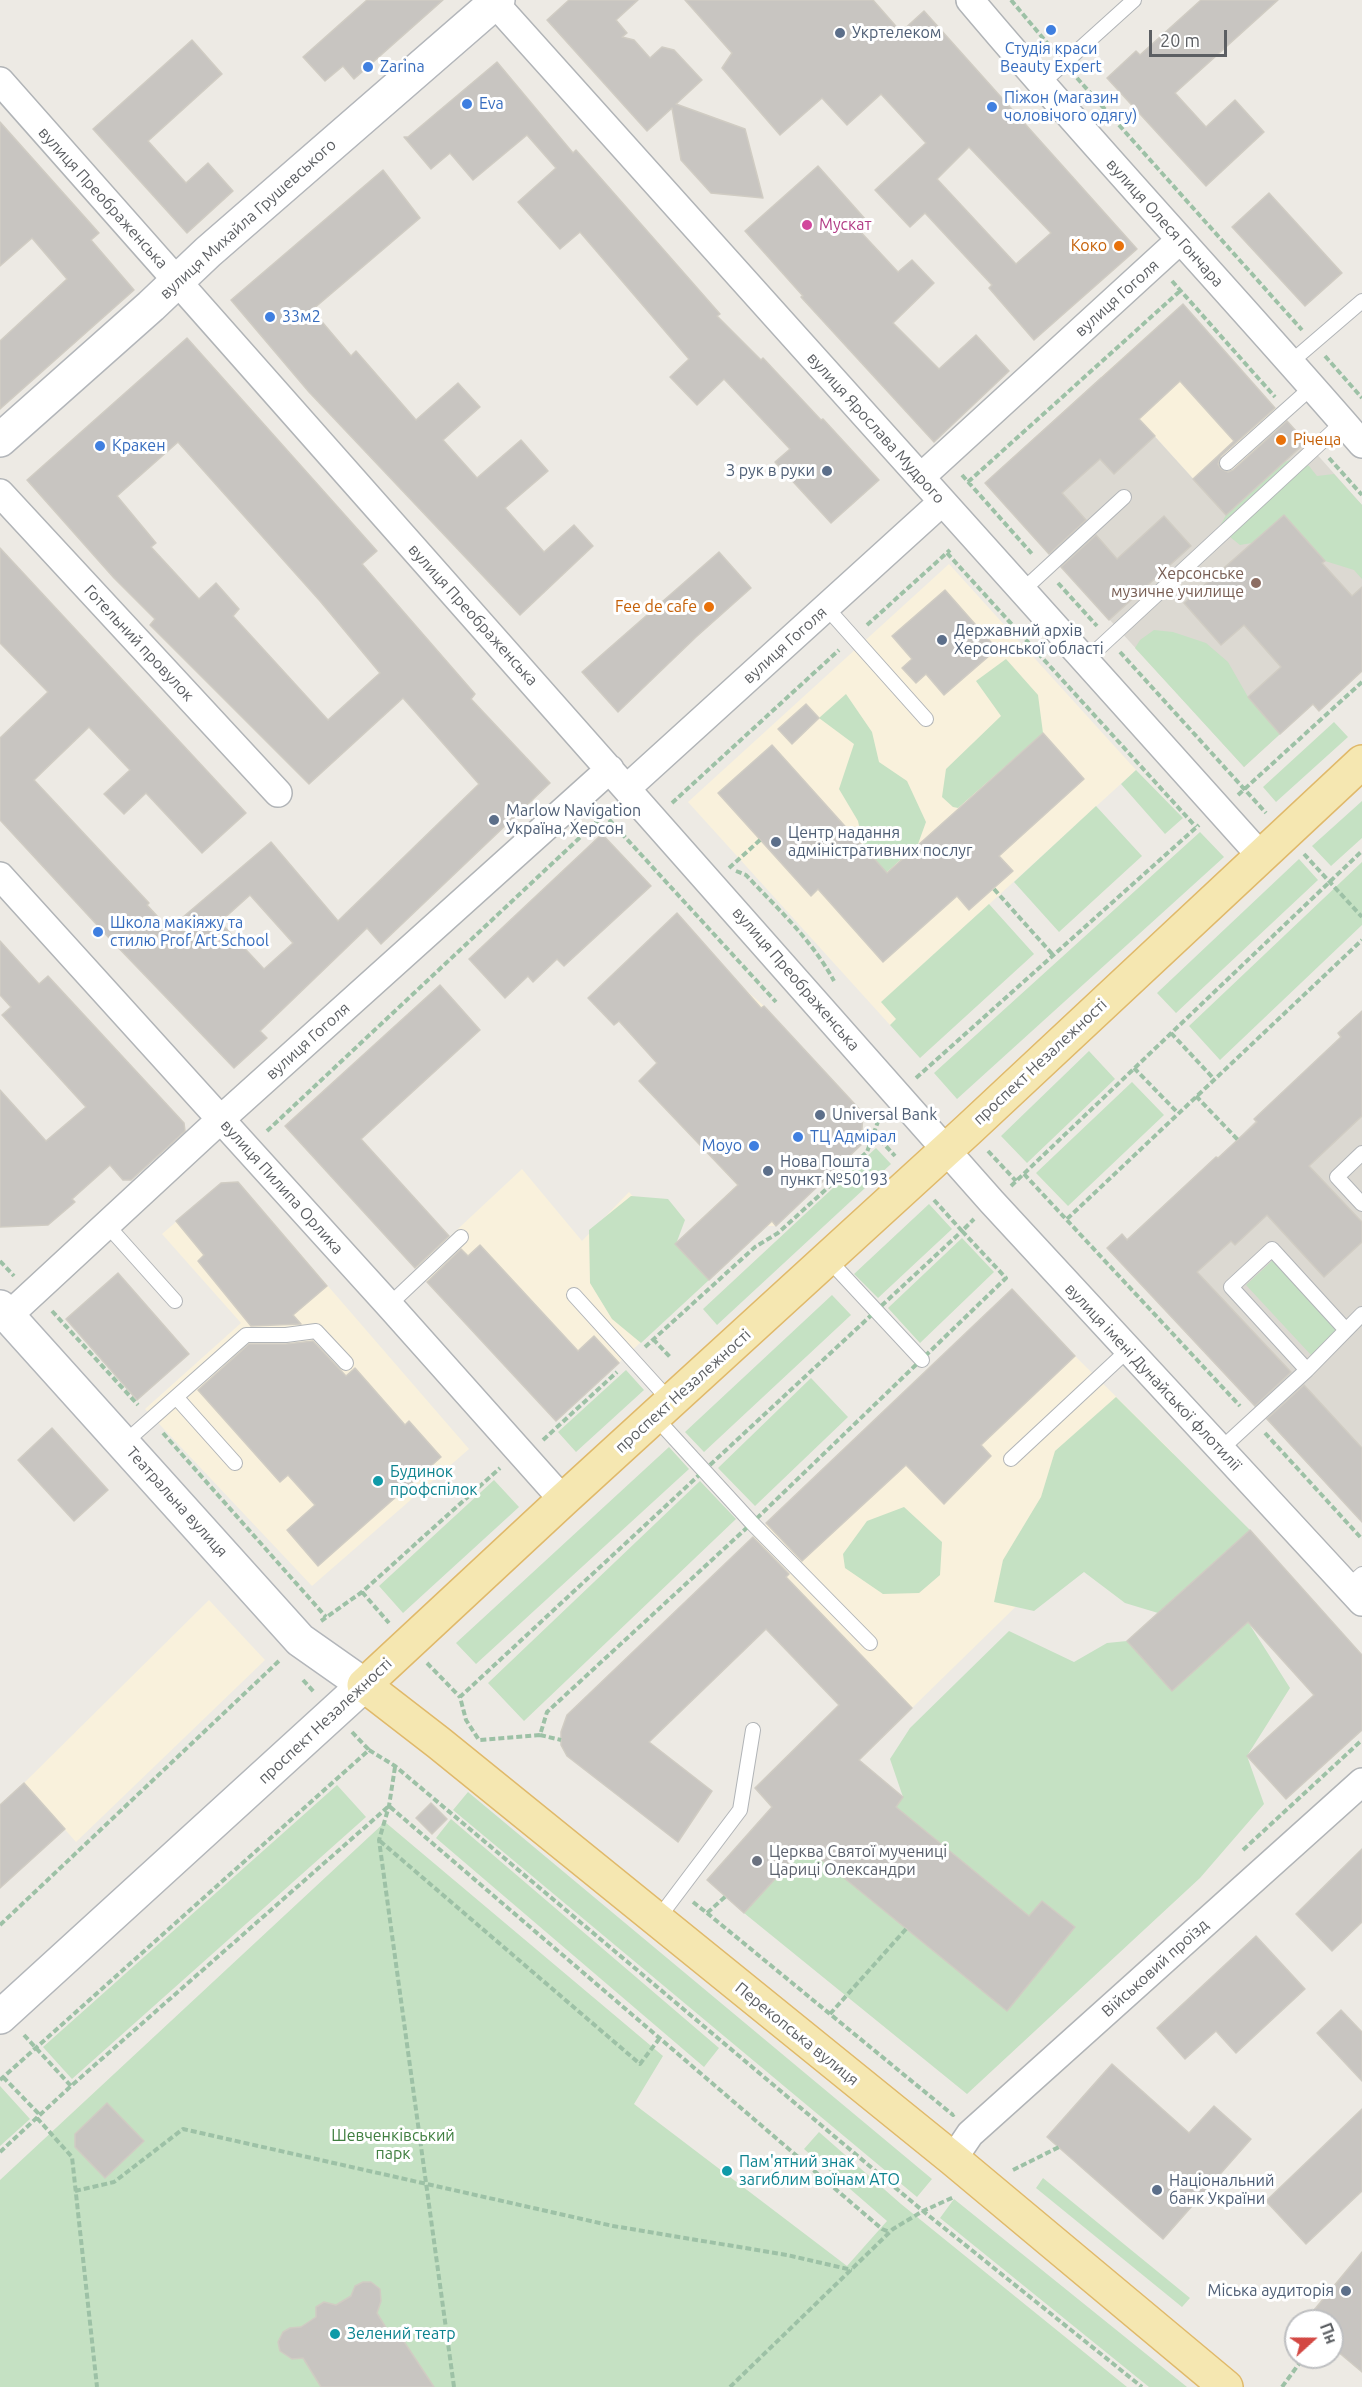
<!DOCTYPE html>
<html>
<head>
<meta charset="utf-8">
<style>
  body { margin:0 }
  #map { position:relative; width:1362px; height:2387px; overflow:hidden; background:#edeae4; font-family:Ubuntu,sans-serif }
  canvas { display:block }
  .north { position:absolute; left:1284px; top:2309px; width:60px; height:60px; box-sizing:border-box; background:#fff; border:2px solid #bebfc1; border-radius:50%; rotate:69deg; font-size:16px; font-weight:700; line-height:24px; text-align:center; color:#5c5f63 }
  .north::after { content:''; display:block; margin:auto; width:21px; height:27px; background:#d34843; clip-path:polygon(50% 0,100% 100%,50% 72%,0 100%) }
  .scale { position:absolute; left:1149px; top:30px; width:78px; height:27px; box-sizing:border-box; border:3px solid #5c5f63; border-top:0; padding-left:8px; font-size:18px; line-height:21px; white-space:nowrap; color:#5c5f63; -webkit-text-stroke:4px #fff; paint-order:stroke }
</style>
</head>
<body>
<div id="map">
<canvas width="1362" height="2387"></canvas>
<div class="north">Пн</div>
<div class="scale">20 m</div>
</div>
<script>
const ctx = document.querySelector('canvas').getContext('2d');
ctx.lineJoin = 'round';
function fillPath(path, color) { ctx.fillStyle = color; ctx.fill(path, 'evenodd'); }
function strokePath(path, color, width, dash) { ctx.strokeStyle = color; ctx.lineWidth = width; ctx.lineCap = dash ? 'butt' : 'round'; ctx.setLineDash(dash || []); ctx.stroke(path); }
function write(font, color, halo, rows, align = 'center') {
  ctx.font = font + ' Ubuntu,sans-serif'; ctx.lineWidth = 6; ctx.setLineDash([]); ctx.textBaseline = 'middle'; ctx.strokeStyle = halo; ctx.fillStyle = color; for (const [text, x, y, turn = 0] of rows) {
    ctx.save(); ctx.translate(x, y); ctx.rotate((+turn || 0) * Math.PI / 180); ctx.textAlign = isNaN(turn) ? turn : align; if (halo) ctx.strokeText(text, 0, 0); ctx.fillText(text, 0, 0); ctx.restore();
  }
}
fillPath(new Path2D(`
  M 1183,304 L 1306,442 L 1226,515 L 1101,377 Z
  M 949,564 L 1136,770 L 882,1002 L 897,1019 L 890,1025 L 688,802 Z
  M 741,986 L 764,1006 L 863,1113 L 861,1145 L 776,1226 L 766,1226 L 556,1421 L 415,1269 L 522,1169 L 582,1241 L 629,1192 L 676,1243 L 737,1185 L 639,1081 Z
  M 238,1182 L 469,1449 L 312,1586 L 145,1409 L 241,1323 L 162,1234 L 221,1183 Z
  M 1012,1289 L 1075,1356 L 1173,1453 L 912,1708 L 750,1540 Z
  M 209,1600 L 265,1660 L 76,1842 L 24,1783 Z`), '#f9f1dc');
fillPath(new Path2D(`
  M 1101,377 L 1226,515 L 1306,442 L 1362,505 L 1362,671 L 1319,711 L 1313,704 L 1244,767 L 985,483 Z
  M 1356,1016 L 1362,1022 L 1362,1522 L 1107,1248 L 1122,1234 L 1127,1239 L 1216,1157 L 1218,1158 L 1341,1037 L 1338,1033 Z`), '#dcd9d2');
fillPath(new Path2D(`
  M 1294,459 L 1309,466 L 1317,476 L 1334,474 L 1362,505 L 1362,579 L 1354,570 L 1325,561 L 1284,515 L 1252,543 L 1240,545 L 1219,528 L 1226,515 L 1284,462 Z
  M 1154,630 L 1173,632 L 1206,643 L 1228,662 L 1248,697 L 1280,734 L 1244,767 L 1135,648 L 1140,640 Z
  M 1006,659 L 1038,695 L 1043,733 L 958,808 L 953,807 L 942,797 L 946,769 L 1001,716 L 976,681 Z
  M 846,694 L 872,732 L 879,762 L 907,781 L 926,822 L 918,844 L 866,891 L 864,848 L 858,821 L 839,789 L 854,744 L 819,718 Z
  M 1334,722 L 1348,737 L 1276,802 L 1263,787 Z
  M 1136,770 L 1183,818 L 1165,834 L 1121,784 Z
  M 1362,801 L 1362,838 L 1331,866 L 1312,846 Z
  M 1096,806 L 1142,856 L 1059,932 L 1014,882 Z
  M 1200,832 L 1224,857 L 957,1099 L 934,1073 Z
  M 1299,859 L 1318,880 L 1176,1013 L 1157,993 Z
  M 1362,862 L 1362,925 L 1220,1060 L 1189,1026 Z
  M 989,904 L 1034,954 L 920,1058 L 890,1025 L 896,1019 L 881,1002 Z
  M 1089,1051 L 1115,1079 L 1027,1163 L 1001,1136 Z
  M 1132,1082 L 1164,1115 L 1068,1206 L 1036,1173 Z
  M 876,1148 L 891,1164 L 717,1325 L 703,1309 Z
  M 631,1196 L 668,1199 L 685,1220 L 676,1244 L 709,1280 L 641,1343 L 612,1319 L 590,1283 L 589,1230 Z
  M 929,1204 L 952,1229 L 878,1298 L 854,1274 Z
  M 962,1238 L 994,1272 L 920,1343 L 888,1308 Z
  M 1274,1259 L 1339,1329 L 1311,1355 L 1246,1285 Z
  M 832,1295 L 851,1315 L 704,1452 L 685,1432 Z
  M 626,1370 L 644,1390 L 576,1452 L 558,1432 Z
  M 811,1378 L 848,1417 L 755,1506 L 718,1468 Z
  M 1116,1397 L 1250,1530 L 1158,1613 L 1125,1603 L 1084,1572 L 1034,1611 L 994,1602 L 1003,1560 L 1041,1497 L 1055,1451 Z
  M 669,1447 L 689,1469 L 476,1664 L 456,1643 Z
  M 494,1480 L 519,1507 L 403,1613 L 379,1586 Z
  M 700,1481 L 736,1519 L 524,1721 L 488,1683 Z
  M 904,1507 L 942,1542 L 940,1575 L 919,1593 L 883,1594 L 845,1568 L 843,1554 L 867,1521 Z
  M 1248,1622 L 1290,1688 L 1247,1756 L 1264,1804 L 1200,1878 L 967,2094 L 744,1913 L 798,1853 L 817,1855 L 1007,2011 L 1075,1927 L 1042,1901 L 1029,1916 L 896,1807 L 903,1797 L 890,1759 L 910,1728 L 1009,1631 L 1074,1662 L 1107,1643 L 1127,1641 L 1172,1691 Z
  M 337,1785 L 366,1817 L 72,2079 L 43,2047 Z
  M 468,1792 L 932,2179 L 917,2197 L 453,1810 Z
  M 451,1819 L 719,2048 L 704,2067 L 436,1838 Z
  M 385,1822 L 663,2056 L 634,2104 L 847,2266 L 887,2221 L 804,2149 L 819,2132 L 901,2204 L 1127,2387 L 0,2387 L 0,2180 Z
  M 0,2086 L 30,2119 L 0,2146 Z
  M 1043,2178 L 1190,2298 L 1182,2307 L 1036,2188 Z
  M 954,2199 L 1187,2387 L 1149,2387 L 940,2218 Z`), '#c5e1c3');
const building = new Path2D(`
  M 367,0 L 443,0 L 354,79 L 343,66 L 325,81 L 303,57 Z
  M 569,0 L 638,0 L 616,20 L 627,33 L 622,37 L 634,40 L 650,58 L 662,47 L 674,50 L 702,80 L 676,104 L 745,129 L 763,198 L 711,193 L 681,160 L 672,108 L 647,131 L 547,20 Z
  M 685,0 L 873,0 L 901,32 L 924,11 L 1137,249 L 1034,340 L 989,288 L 992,285 L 925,213 L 910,227 L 875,190 L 926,143 L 881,94 L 847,125 L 822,98 L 780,135 L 722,68 L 732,53 ZM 969,147 L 1051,233 L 1016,264 L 937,179 Z
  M 1201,0 L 1278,0 L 1175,93 L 1206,127 L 1235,100 L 1264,132 L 1206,186 L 1107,78 L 1136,51 L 1140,55 Z
  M 192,40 L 222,74 L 148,141 L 186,183 L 208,163 L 233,191 L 187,233 L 93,129 Z
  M 497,62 L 573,153 L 576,150 L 720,314 L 717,316 L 761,360 L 763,358 L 821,420 L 823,419 L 879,480 L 831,523 L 775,462 L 790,449 L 724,379 L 697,405 L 670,377 L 689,359 L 580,232 L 560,249 L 518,202 L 556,168 L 527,135 L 473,180 L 450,153 L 431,169 L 404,137 L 408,137 Z
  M 0,122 L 99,233 L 91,240 L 134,290 L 0,409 L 0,341 L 67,279 L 32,238 L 0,266 Z
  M 818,166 L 866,220 L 857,228 L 898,272 L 912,260 L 934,283 L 893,323 L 939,369 L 976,335 L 1009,371 L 934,442 L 801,297 L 803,296 L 745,231 Z
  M 383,170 L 420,218 L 312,310 L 351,356 L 356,351 L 416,420 L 458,383 L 480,407 L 443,440 L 477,478 L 521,440 L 548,471 L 505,508 L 544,552 L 574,525 L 593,546 L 520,615 L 309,392 L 231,300 Z
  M 1269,193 L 1342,273 L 1305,306 L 1232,227 Z
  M 1183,304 L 1275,408 L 1221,456 L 1218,464 L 1221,469 L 1228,472 L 1233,470 L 1287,421 L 1306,442 L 1226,515 L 1193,479 L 1234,441 L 1180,381 L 1139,419 L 1155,436 L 1114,474 L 1100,459 L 1062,493 L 1086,520 L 1049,554 L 985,483 Z
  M 187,338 L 377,551 L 362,564 L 475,694 L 471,699 L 550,783 L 381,944 L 367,928 L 260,1031 L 267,1038 L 234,1068 L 110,939 L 0,820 L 0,738 L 48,692 L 0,643 L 0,548 L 246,813 L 202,853 L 146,793 L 124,814 L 104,794 L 130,770 L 89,727 L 34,780 L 149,903 L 147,905 L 169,929 L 271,842 L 338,921 L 479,784 L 403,698 L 309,784 L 150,625 L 155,619 L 114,578 L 27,480 ZM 178,442 L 320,601 L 380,673 L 328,720 L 233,616 L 239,609 L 216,583 L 199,599 L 151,547 L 156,543 L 117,496 ZM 250,895 L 293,943 L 264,969 L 220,922 Z
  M 1284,515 L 1325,561 L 1322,563 L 1352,596 L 1362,587 L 1362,671 L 1319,711 L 1313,704 L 1280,734 L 1248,697 L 1281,667 L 1244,625 L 1221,645 L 1184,603 Z
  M 1164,516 L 1191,546 L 1109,620 L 1061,567 L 1096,535 L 1117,559 Z
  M 719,552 L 751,588 L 696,637 L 618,712 L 582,672 Z
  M 945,590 L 997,649 L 944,695 L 926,674 L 916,683 L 902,668 L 912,659 L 892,636 Z
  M 806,704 L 819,718 L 792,744 L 778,729 Z
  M 1043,733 L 1084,779 L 999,856 L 1013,871 L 969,910 L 957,896 L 883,962 L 818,889 L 811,896 L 718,793 L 772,745 L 887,873 Z
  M 602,834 L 651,886 L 564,966 L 557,959 L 533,982 L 528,976 L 505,998 L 469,959 Z
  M 677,913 L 761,1008 L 764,1006 L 863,1113 L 861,1145 L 776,1226 L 772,1221 L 709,1280 L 675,1244 L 738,1185 L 639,1081 L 657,1063 L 619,1021 L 614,1025 L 588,998 Z
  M 0,941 L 39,984 L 48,976 L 184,1123 L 185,1131 L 131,1180 L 123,1180 L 110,1165 L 72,1199 L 75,1202 L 48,1225 L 0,1227 L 0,1090 L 46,1141 L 86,1107 L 2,1015 L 11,1007 L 0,995 Z
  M 440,985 L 480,1030 L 361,1139 L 449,1236 L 415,1268 L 285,1126 Z
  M 1362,1011 L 1362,1116 L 1309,1166 L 1362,1222 L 1362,1242 L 1324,1277 L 1267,1215 L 1235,1245 L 1231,1241 L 1197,1272 L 1291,1372 L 1255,1406 L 1107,1248 L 1122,1234 L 1127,1240 L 1216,1157 L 1218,1158 L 1257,1122 L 1254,1119 L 1341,1037 L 1338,1033 Z
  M 238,1182 L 327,1286 L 293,1315 L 301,1324 L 251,1326 L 198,1261 L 204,1255 L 176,1221 L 221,1183 Z
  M 480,1245 L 578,1351 L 594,1336 L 619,1363 L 556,1421 L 427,1282 L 461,1249 L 468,1256 Z
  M 118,1273 L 189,1354 L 137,1400 L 66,1319 Z
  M 1012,1289 L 1075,1356 L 981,1445 L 991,1456 L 944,1504 L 906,1465 L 802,1561 L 766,1523 Z
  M 313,1341 L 346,1376 L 355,1368 L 405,1425 L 409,1421 L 441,1457 L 318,1566 L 287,1530 L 315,1505 L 288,1475 L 280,1482 L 198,1390 L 249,1344 L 286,1344 Z
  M 1304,1385 L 1362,1448 L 1362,1522 L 1267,1419 Z
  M 52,1428 L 108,1490 L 74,1521 L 18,1460 Z
  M 1250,1530 L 1362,1655 L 1362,1730 L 1286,1799 L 1247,1756 L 1314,1695 L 1248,1622 L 1172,1691 L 1127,1641 Z
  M 753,1537 L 789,1574 L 786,1577 L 912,1708 L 859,1760 L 903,1797 L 896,1807 L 1029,1916 L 1042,1901 L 1075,1927 L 1007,2011 L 805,1846 L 744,1913 L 707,1880 L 772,1807 L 755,1788 L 839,1705 L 766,1629 L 649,1742 L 712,1791 L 678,1842 L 567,1756 L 561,1745 L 561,1732 L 567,1715 Z
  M 24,1783 L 65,1829 L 0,1888 L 0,1805 Z
  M 431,1803 L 447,1819 L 432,1834 L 416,1818 Z
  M 1362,1849 L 1362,1922 L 1332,1951 L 1296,1914 Z
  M 1256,1936 L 1305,1989 L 1236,2053 L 1216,2031 L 1185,2059 L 1157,2028 Z
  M 1341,2010 L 1362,2032 L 1362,2081 L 1317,2033 Z
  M 1112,2064 L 1189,2133 L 1214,2106 L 1251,2139 L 1163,2239 L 1047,2137 Z
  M 107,2103 L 144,2141 L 105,2178 L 75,2147 L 75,2134 Z
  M 1362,2109 L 1362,2191 L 1306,2244 L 1266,2201 Z
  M 1362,2252 L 1362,2372 L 1337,2351 L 1332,2356 L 1332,2321 L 1305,2321 Z
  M 363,2282 L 371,2282 L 380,2289 L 381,2301 L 377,2313 L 391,2336 L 403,2340 L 434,2387 L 321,2387 L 303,2358 L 292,2359 L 280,2351 L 278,2342 L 283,2332 L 290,2328 L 301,2327 L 316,2317 L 316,2307 L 324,2302 L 336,2305 L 351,2296 L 355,2286 Z`);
fillPath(building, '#c8c5c1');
strokePath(building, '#d0ccc3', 1.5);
const lane = new Path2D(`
  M 1041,84 L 1134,0
  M 1291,362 L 1362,301
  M 1227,463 L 1312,387
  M 1022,591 L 1124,497
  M 826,607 L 926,719
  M 1085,661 L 1343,422
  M 1362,1153 L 1337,1177 L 1362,1204
  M 107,1225 L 175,1301
  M 827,1258 L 922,1360
  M 574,1295 L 671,1402
  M 389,1305 L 461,1237
  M 1307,1370 L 1362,1314
  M 176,1397 L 246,1335 L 286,1335 L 316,1331 L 346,1363
  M 655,1417 L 752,1523 L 870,1643
  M 123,1444 L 176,1397 L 235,1463
  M 1221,1449 L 1307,1370 L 1231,1287 L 1272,1249 L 1346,1330
  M 1011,1459 L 1128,1350
  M 1348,1587 L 1362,1574
  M 657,1920 L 740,1810 L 753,1730`);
const street = new Path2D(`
  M 492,0 L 1260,855
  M 970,0 C 1097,151 1233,295 1362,444
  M 0,81 L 992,1202 L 1362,1602
  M 921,477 L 1180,240
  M 0,493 L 278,793
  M 627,788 L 942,502
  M 0,876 L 389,1305 L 563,1500
  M 8,1316 L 221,1119 L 610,769
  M 953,2159 L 970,2134 L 1362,1782`);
const secondary = new Path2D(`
  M 0,440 L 151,306 L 208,252 L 498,0
  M 0,1307 L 300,1640 L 364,1685 L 0,2017`);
const primary = new Path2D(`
  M 1226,2387 L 953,2159 L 439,1743 L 364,1685 L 563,1500 L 968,1130 L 1362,762`);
strokePath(lane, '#b1b4b7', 16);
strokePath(street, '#b1b4b7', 30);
strokePath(secondary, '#b3b6ba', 36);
strokePath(primary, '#e0b96a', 36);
strokePath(new Path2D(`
  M 1011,0 L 1053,50
  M 1077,78 L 1302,330
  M 1172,281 L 1275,397
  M 1325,356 L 1362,398
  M 1329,458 L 1362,495
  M 962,475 L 1033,555
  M 968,482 L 1180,291
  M 947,553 L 1196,827
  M 1058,583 L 1097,626
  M 867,625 L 950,550
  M 1120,652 L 1266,813
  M 1238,795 L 1362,682
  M 672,803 L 839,650
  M 603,813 L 776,1002
  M 1304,854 L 1362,917
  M 729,868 L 760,840
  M 736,871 L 746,875 C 777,908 812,940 834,981
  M 994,889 L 1053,955
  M 1171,1033 L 1214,1079
  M 1134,1068 L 1178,1113
  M 916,1078 L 1199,825
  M 1196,1096 L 1238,1140
  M 267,1131 L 605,814
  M 874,1133 L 895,1156
  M 988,1151 L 1016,1181
  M 1024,1174 L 1240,1406
  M 1011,1186 L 1362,851
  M 934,1200 L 962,1231 L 974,1219
  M 1067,1219 L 1362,940
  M 962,1231 L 1006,1278 L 752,1523 L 547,1712 L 540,1735 L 479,1740 L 466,1720 L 460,1697 Z
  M 0,1261 L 14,1276
  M 52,1311 L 138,1405
  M 653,1339 L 670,1357
  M 645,1347 L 755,1247 L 778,1233 L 867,1152 L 880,1116
  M 163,1433 L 326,1617
  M 1265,1433 L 1362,1539
  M 543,1440 L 617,1372
  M 362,1592 L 389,1623
  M 321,1621 L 362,1592 L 500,1468
  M 427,1663 L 460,1697
  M 303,1680 L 314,1692
  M 352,1732 L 369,1750
  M 540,1735 L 561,1740
  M 395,1767 L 389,1806 L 379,1840 L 454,2387
  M 380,1841 L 640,2064 L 659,2039
  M 1243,1850 L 1362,1740
  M 693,1902 L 707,1913 L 726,1896
  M 707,1913 L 953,2115 L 954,2114
  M 0,1925 L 281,1659
  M 830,2014 L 906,1929
  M 24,2035 L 71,2086
  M 3,2077 L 40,2115
  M 0,2080 L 369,1750 L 395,1766 L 923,2211 L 1142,2387
  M 37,2118 L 72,2157 L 97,2387
  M 0,2152 L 71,2086 L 389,1806 L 882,2229 L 890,2232
  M 1013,2170 L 1059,2147
  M 75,2191 L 114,2182 L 183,2129 L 613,2226 L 787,2255 L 852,2270
  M 730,2387 L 893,2229 L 923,2211 L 954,2197
  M 1282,2387 L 1304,2357`), '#9dc1a6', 4, [6, 3]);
strokePath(lane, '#fff', 14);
strokePath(street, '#fff', 27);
strokePath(secondary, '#fff', 33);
strokePath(primary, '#f5e7b1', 33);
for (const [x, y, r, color] of [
  [1051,30,6,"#3f7fe0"],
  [840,33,6,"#5c6f8a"],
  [368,67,6,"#3f7fe0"],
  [467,104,6,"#3f7fe0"],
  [992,107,6,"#3f7fe0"],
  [807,225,6,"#d1479c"],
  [1119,246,6,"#e8710a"],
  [270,317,6,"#3f7fe0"],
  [1281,440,6,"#e8710a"],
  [100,446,6,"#3f7fe0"],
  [827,471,6,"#5c6f8a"],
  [1256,583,6,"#8d6e63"],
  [709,607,6,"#e8710a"],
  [942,640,6,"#5c6f8a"],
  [494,820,6,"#5c6f8a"],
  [776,842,6,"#5c6f8a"],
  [98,932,6,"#3f7fe0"],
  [820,1115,6,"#5c6f8a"],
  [798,1137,6,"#3f7fe0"],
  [754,1146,6,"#3f7fe0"],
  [768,1171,6,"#5c6f8a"],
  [378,1481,6,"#0f9aa8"],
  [757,1861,6,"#6b7280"],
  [727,2171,6,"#0f9aa8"],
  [1157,2190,6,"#5c6f8a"],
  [1346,2291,6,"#5c6f8a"],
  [335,2334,6,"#0f9aa8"]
]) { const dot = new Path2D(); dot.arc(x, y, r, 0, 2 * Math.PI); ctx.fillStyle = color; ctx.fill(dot); strokePath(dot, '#fff', 2); }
write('16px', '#4e5e75', '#fff', [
  ["Укртелеком",852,33],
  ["З рук в руки",815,471,"right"],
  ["Державний архів",954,631],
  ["Херсонської області",954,649],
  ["Marlow Navigation",506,811],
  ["Україна, Херсон",506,829],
  ["Центр надання",788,833],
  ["адміністративних послуг",788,851],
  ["Universal Bank",832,1115],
  ["Нова Пошта",780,1162],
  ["пункт №50193",780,1180],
  ["Національний",1169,2181],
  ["банк України",1169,2199],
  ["Міська аудиторія",1334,2291,"right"]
], 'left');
write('16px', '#366cbe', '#fff', [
  ["Студія краси",1051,49,"center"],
  ["Beauty Expert",1051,67,"center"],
  ["Zarina",380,67],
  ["Піжон (магазин",1004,98],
  ["чоловічого одягу)",1004,116],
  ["Eva",479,104],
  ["33м2",282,317],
  ["Кракен",112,446],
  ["Школа макіяжу та",110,923],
  ["стилю Prof Art School",110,941],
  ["ТЦ Адмірал",810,1137],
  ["Moyo",742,1146,"right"]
], 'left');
write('16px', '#5c5f63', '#fff', [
  ["вулиця Преображенська",103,198,48],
  ["вулиця Михайла Грушевського",248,219,-42],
  ["вулиця Олеся Гончара",1165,223,48],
  ["вулиця Гоголя",1117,298,-42],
  ["вулиця Ярослава Мудрого",876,428,48],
  ["вулиця Преображенська",473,615,48],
  ["Готельний провулок",139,643,47],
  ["вулиця Гоголя",785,645,-42],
  ["вулиця Преображенська",796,979,49],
  ["вулиця Гоголя",308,1041,-42],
  ["проспект Незалежності",1040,1062,-43],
  ["вулиця Пилипа Орлика",282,1187,48],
  ["вулиця імені Дунайської флотилії",1153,1377,47],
  ["проспект Незалежності",683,1391,-42],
  ["Театральна вулиця",177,1502,48],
  ["проспект Незалежності",325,1721,-43],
  ["Військовий проїзд",1155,1968,-42],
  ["Перекопська вулиця",797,2034,39]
]);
write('16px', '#b23c85', '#fff', [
  ["Мускат",819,225]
], 'left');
write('16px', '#c56008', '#fff', [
  ["Коко",1107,246],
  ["Річеца",1293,440,"left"],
  ["Fee de cafe",697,607]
], 'right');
write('16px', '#785e54', '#fff', [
  ["Херсонське",1244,574],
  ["музичне училище",1244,592]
], 'right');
write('16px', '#0d838f', '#fff', [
  ["Будинок",390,1472],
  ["профспілок",390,1490],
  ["Пам'ятний знак",739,2162],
  ["загиблим воїнам АТО",739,2180],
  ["Зелений театр",347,2334]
], 'left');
write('16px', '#5b616d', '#fff', [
  ["Церква Святої мучениці",769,1852],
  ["Цариці Олександри",769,1870]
], 'left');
write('16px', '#3f7e3f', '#fff', [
  ["Шевченківський",393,2136],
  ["парк",393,2154]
]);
</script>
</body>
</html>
